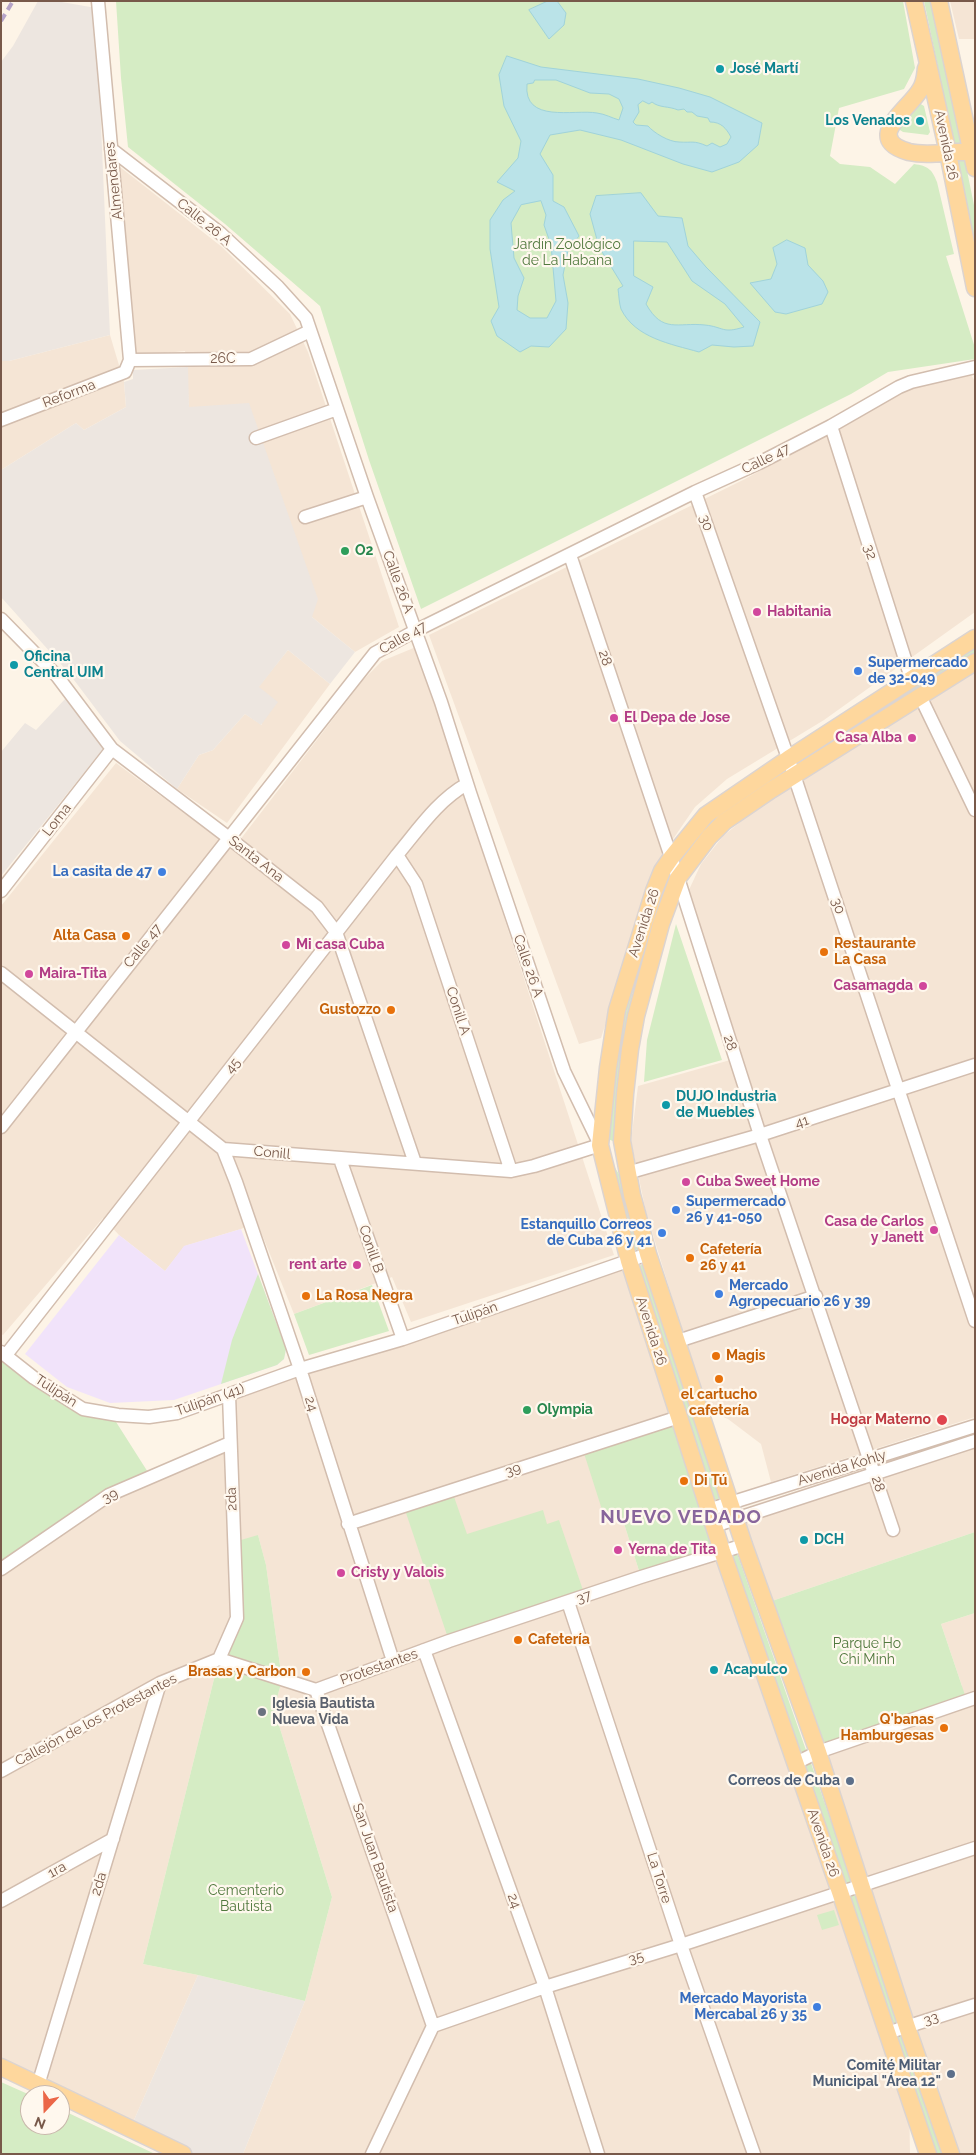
<!DOCTYPE html>
<html>
<head>
<meta charset="utf-8">
<style>
  body { margin:0 }
  #map { position:relative; width:976px; height:2155px; overflow:hidden; background:#fdf4e7; font-family:Raleway,sans-serif }
  canvas { display:block }
  .frame { position:absolute; inset:0; border:2px solid #78594a; pointer-events:none }
  .north { position:absolute; left:20px; top:2085px; width:50px; height:50px; box-sizing:border-box; background:#fff8ee; border:1px solid #c9b8ac; border-radius:50%; rotate:201deg; font-size:14px; font-weight:700; line-height:20px; text-align:center; color:#78594a }
  .north::after { content:''; display:block; margin:auto; width:18px; height:22px; background:#eb6748; clip-path:polygon(50% 0,100% 100%,50% 72%,0 100%) }
</style>
</head>
<body>
<div id="map">
<canvas width="976" height="2155"></canvas>
<div class="frame"></div>
<div class="north">N</div>
</div>
<script>
const ctx = document.querySelector('canvas').getContext('2d');
ctx.lineJoin = 'round';
function fillPath(path, color) { ctx.fillStyle = color; ctx.fill(path, 'evenodd'); }
function strokePath(path, color, width, dash) { ctx.strokeStyle = color; ctx.lineWidth = width; ctx.lineCap = dash ? 'butt' : 'round'; ctx.setLineDash(dash || []); ctx.stroke(path); }
function write(font, color, halo, rows, align = 'center') {
  ctx.font = font + ' Raleway,sans-serif'; ctx.lineWidth = 4.5; ctx.setLineDash([]); ctx.textBaseline = 'middle'; ctx.strokeStyle = halo; ctx.fillStyle = color; for (const [text, x, y, turn = 0] of rows) {
    ctx.save(); ctx.translate(x, y); ctx.rotate((+turn || 0) * Math.PI / 180); ctx.textAlign = isNaN(turn) ? turn : align; if (halo) ctx.strokeText(text, 0, 0); ctx.fillText(text, 0, 0); ctx.restore();
  }
}
fillPath(new Path2D(`
  M 950,1 L 975,1 L 975,39 L 959,39 Z
  M 120,167 L 222,247 L 290,314 L 308,352 L 399,627 L 355,652 L 312,617 L 189,407 L 185,351 L 133,356 Z
  M 110,335 L 124,382 L 126,407 L 84,430 L 76,423 L 1,470 L 1,361 L 9,361 Z
  M 971,375 L 975,381 L 975,612 L 824,720 L 727,779 L 695,807 L 660,858 L 601,1038 L 579,1044 L 429,635 L 745,479 L 917,384 Z
  M 416,647 L 614,1255 L 411,1322 L 392,1277 L 294,1314 L 257,1222 L 241,1229 L 185,1246 L 165,1271 L 119,1235 L 103,1218 L 3,1335 L 1,1334 L 1,906 L 116,763 L 233,849 L 363,680 L 382,661 Z
  M 288,650 L 330,684 L 227,823 L 177,789 L 199,755 L 213,750 L 245,714 L 262,725 L 258,687 Z
  M 975,670 L 975,1417 L 771,1482 L 761,1444 L 728,1419 L 706,1409 L 646,1212 L 631,1141 L 638,1086 L 741,1057 L 688,892 L 701,864 L 723,836 L 761,805 Z
  M 629,1261 L 679,1417 L 605,1516 L 620,1511 L 641,1577 L 722,1551 L 909,2098 L 910,2154 L 243,2154 L 305,2001 L 332,1897 L 274,1709 L 282,1680 L 266,1565 L 258,1535 L 237,1618 L 219,1659 L 143,1964 L 198,1975 L 130,2129 L 1,2067 L 1,1569 L 109,1495 L 230,1443 L 229,1395 Z
  M 975,1443 L 975,1532 L 766,1603 L 736,1518 Z
  M 975,1613 L 975,2154 L 951,2154 L 818,1752 L 962,1686 L 941,1624 Z`), '#f5e5d5');
fillPath(new Path2D(`
  M 38,1 L 56,1 L 96,8 L 110,335 L 9,361 L 1,361 L 1,62 L 13,46 Z
  M 188,367 L 189,407 L 249,403 L 318,599 L 312,617 L 355,652 L 330,684 L 288,650 L 259,687 L 278,702 L 261,725 L 245,714 L 213,750 L 199,755 L 177,789 L 120,741 L 68,672 L 1,597 L 1,470 L 76,423 L 84,430 L 126,407 L 124,382 L 133,379 L 133,370 Z
  M 66,698 L 103,749 L 1,876 L 1,752 L 25,723 L 36,730 Z
  M 198,1975 L 305,2001 L 243,2154 L 183,2154 L 130,2129 Z`), '#ede6e0');
fillPath(new Path2D(`
  M 241,1229 L 286,1349 L 284,1359 L 277,1365 L 174,1400 L 110,1403 L 67,1387 L 25,1354 L 119,1235 L 165,1271 L 184,1246 Z`), '#f1e3fa');
fillPath(new Path2D(`
  M 116,1 L 903,1 L 915,68 L 904,89 L 839,108 L 830,156 L 840,164 L 870,167 L 895,184 L 914,164 C 928,166 932,169 937,182 L 954,254 L 946,256 L 975,348 L 975,359 L 888,372 L 851,394 L 421,609 L 369,460 L 320,306 L 225,224 L 128,147 L 121,78 Z
  M 924,1 L 930,1 L 962,148 L 955,148 Z
  M 919,103 L 924,106 L 930,132 L 928,135 L 903,132 L 900,130 L 900,125 L 910,116 Z
  M 964,156 L 975,210 L 975,246 L 956,157 Z
  M 975,647 L 975,653 L 796,765 L 795,763 Z
  M 670,871 L 672,874 C 652,926 633,980 624,1035 C 619,1070 618,1107 615,1142 L 608,1139 C 613,1047 636,957 670,871 Z
  M 676,924 L 722,1060 L 644,1082 L 647,1040 Z
  M 611,1161 L 620,1176 L 639,1250 L 635,1251 Z
  M 644,1264 L 720,1498 L 715,1500 L 639,1266 Z
  M 258,1274 L 286,1349 L 284,1359 L 277,1365 L 221,1384 L 232,1340 Z
  M 372,1285 L 389,1331 L 309,1355 L 294,1314 Z
  M 1,1352 L 83,1409 L 111,1414 L 151,1477 L 109,1495 L 1,1569 Z
  M 679,1417 L 722,1551 L 641,1577 L 620,1511 L 604,1516 L 582,1447 Z
  M 452,1491 L 467,1534 L 543,1510 L 547,1524 L 559,1520 L 585,1596 L 449,1641 L 404,1507 Z
  M 975,1532 L 975,1613 L 941,1624 L 967,1701 L 818,1752 L 766,1603 Z
  M 258,1535 L 266,1565 L 282,1680 L 274,1709 L 332,1897 L 305,2001 L 198,1975 L 143,1964 L 219,1659 L 237,1618 L 234,1542 Z
  M 737,1553 L 807,1753 L 802,1755 L 732,1555 Z
  M 811,1763 L 852,1883 L 846,1885 L 804,1765 Z
  M 856,1893 L 899,2024 L 892,2026 L 849,1895 Z
  M 834,1910 L 839,1925 L 822,1930 L 817,1915 Z
  M 901,2035 L 942,2154 L 937,2154 L 897,2036 Z
  M 1,2082 L 30,2095 L 30,2125 L 60,2125 L 60,2109 L 155,2154 L 1,2154 Z`), '#d5ecc4');
const water = new Path2D(`
  M 548,1 L 557,1 L 566,13 L 564,25 L 549,39 L 529,10 Z
  M 507,56 L 541,67 L 638,79 L 679,88 L 710,97 L 762,123 L 758,145 L 739,162 L 712,172 L 683,164 L 621,140 L 580,130 L 550,135 L 540,154 L 553,175 L 553,201 L 564,207 L 579,236 L 568,250 L 563,275 L 568,303 L 566,329 L 549,347 L 531,346 L 520,352 L 497,336 L 491,321 L 499,307 L 490,249 L 490,220 L 503,200 L 515,191 L 497,182 L 518,158 L 521,141 L 504,106 L 499,75 ZM 535,80 L 556,80 L 590,93 L 609,94 L 619,99 L 623,108 L 619,120 C 612,118 605,114 597,113 C 574,109 523,124 527,84 L 533,83 ZM 643,101 L 649,104 L 652,102 C 659,108 669,106 678,110 L 684,109 L 687,112 L 692,112 L 697,116 L 708,118 L 710,122 C 721,122 726,128 731,137 L 727,144 L 720,147 L 712,143 L 707,146 C 693,140 693,143 679,142 C 669,142 654,133 648,126 L 636,125 L 633,122 L 639,112 L 638,105 ZM 541,201 L 546,215 L 544,225 L 551,245 L 556,301 L 547,318 L 530,318 L 517,310 L 518,296 L 524,278 L 514,258 L 511,223 L 521,205 Z
  M 641,193 L 658,216 L 682,218 L 688,246 L 706,267 L 760,322 L 753,346 L 734,347 L 712,345 L 699,352 C 671,344 635,338 621,309 C 619,303 619,295 618,289 L 623,286 L 599,247 L 590,214 L 596,196 ZM 634,241 L 667,242 L 692,281 L 725,304 L 744,327 C 722,334 724,327 705,325 C 677,322 663,334 646,304 L 653,287 L 634,276 Z
  M 787,240 L 805,248 L 808,265 L 823,281 L 828,292 L 822,304 L 786,314 L 775,312 L 750,283 L 771,279 L 777,264 L 773,248 Z`);
fillPath(water, '#bae3e8');
strokePath(water, '#a0d3da', 1);
const minor = new Path2D(`
  M 98,1 L 130,360
  M 130,360 L 251,359 L 310,331
  M 1,420 L 125,372 L 130,360
  M 831,426 L 911,678
  M 256,438 L 337,409
  M 695,492 L 794,775 L 975,1321
  M 305,517 L 367,497
  M 570,555 L 678,878 L 760,1135 L 893,1530
  M 1,619 L 57,676 L 112,749 L 229,838 L 317,907 L 336,932 L 415,1163
  M 920,696 L 975,810
  M 397,855 L 416,884 L 511,1171
  M 1,891 L 112,749
  M 1,973 L 223,1149 L 511,1171 L 534,1166 L 600,1145 L 564,1071 L 470,793 L 441,702 L 367,497 L 306,318 L 278,287 L 220,233 L 111,149
  M 1,1127 L 375,653 L 415,631 L 695,492 L 759,463 L 831,426 L 899,387 L 911,382 L 975,367
  M 223,1149 L 236,1182 L 300,1369 L 393,1661
  M 340,1159 L 403,1339
  M 627,1173 L 760,1135 L 975,1065
  M 678,1341 L 816,1296
  M 1,1352 L 34,1378 L 83,1409 L 118,1415 L 149,1417 L 177,1413 L 300,1369 L 403,1339 L 648,1254
  M 6,1355 L 397,855 C 418,830 438,800 467,784
  M 708,1510 L 975,1426
  M 348,1524 L 679,1417
  M 714,1526 L 975,1441
  M 1,1569 L 109,1495 L 230,1443
  M 568,1602 L 681,1945 L 754,2154
  M 424,1650 L 545,1987 L 598,2154
  M 219,1659 L 316,1690 L 449,1641 L 641,1577 L 744,1545
  M 219,1659 L 237,1618 L 229,1395
  M 316,1690 L 433,2026
  M 796,1763 L 818,1752 L 975,1698
  M 1,1771 L 160,1683 L 219,1659
  M 1,1901 L 113,1839
  M 887,2033 L 975,2005
  M 38,2085 L 160,1683
  M 372,2154 L 433,2026 L 545,1987 L 681,1945 L 975,1848`);
const major = new Path2D(`
  M 914,1 L 948,153 L 975,288
  M 939,1 L 975,168
  M 926,68 C 925,76 925,83 920,90 C 909,109 862,139 909,152 C 930,157 954,150 975,152
  M 1,2067 L 60,2095
  M 60,2095 L 183,2154
  M 928,2154 L 840,1892 L 722,1551 L 629,1261 L 600,1145 L 608,1068 L 617,1010 L 654,891 L 662,871 L 671,858 L 706,815 L 788,759 L 975,638
  M 951,2154 L 907,2027 L 818,1752 L 744,1545 L 648,1254 L 632,1195 L 622,1141 L 625,1094 L 630,1049 L 636,1016 L 661,924 L 678,878 L 709,837 L 724,822 L 771,790 L 975,662`);
strokePath(minor, '#d2bdae', 15);
strokePath(major, '#dcd4d0', 19);
strokePath(minor, '#fff', 12);
strokePath(major, '#fed79d', 16);
strokePath(new Path2D(`
  M 1,21 L 13,1`), '#b6a4c8', 4, [8, 5]);
for (const [x, y, r, color] of [
  [720,69,5,"#0f9aa8"],
  [920,121,5,"#0f9aa8"],
  [345,551,5,"#2e9e5b"],
  [757,612,5,"#d1479c"],
  [14,665,5,"#0f9aa8"],
  [858,671,5,"#3f7fe0"],
  [614,718,5,"#d1479c"],
  [912,738,5,"#d1479c"],
  [162,872,5,"#3f7fe0"],
  [126,936,5,"#e8710a"],
  [286,945,5,"#d1479c"],
  [824,952,5,"#e8710a"],
  [29,974,5,"#d1479c"],
  [923,986,5,"#d1479c"],
  [391,1010,5,"#e8710a"],
  [666,1105,5,"#0f9aa8"],
  [686,1182,5,"#d1479c"],
  [676,1210,5,"#3f7fe0"],
  [934,1230,5,"#d1479c"],
  [662,1233,5,"#3f7fe0"],
  [690,1258,5,"#e8710a"],
  [357,1265,5,"#d1479c"],
  [719,1294,5,"#3f7fe0"],
  [306,1296,5,"#e8710a"],
  [716,1356,5,"#e8710a"],
  [719,1379,5,"#e8710a"],
  [527,1410,5,"#2e9e5b"],
  [942,1420,6,"#e0444e"],
  [684,1481,5,"#e8710a"],
  [804,1540,5,"#0f9aa8"],
  [618,1550,5,"#d1479c"],
  [341,1573,5,"#d1479c"],
  [518,1640,5,"#e8710a"],
  [714,1670,5,"#0f9aa8"],
  [306,1672,5,"#e8710a"],
  [262,1712,5,"#6b7280"],
  [944,1728,5,"#e8710a"],
  [850,1781,5,"#5c6f8a"],
  [817,2007,5,"#3f7fe0"],
  [951,2074,5,"#5c6f8a"]
]) { const dot = new Path2D(); dot.arc(x, y, r, 0, 2 * Math.PI); ctx.fillStyle = color; ctx.fill(dot); strokePath(dot, '#fff8ee', 2); }
write('bold 14px', '#0d838f', '#fff8ee', [
  ["José Martí",730,69],
  ["Los Venados",910,121,"right"],
  ["Oficina",24,657],
  ["Central UIM",24,673],
  ["DUJO Industria",676,1097],
  ["de Muebles",676,1113],
  ["DCH",814,1540],
  ["Acapulco",724,1670]
], 'left');
write('14px', '#78594a', '#fff8ee', [
  ["Avenida 26",946,145,78],
  ["Almendares",114,181,-96],
  ["Calle 26 A",204,222,39],
  ["26C",223,359],
  ["Reforma",69,394,-21],
  ["Calle 47",766,459,-26],
  ["30",706,523,71],
  ["32",870,552,72],
  ["Calle 26 A",398,582,70],
  ["Calle 47",403,638,-29],
  ["28",605,658,71],
  ["Loma",57,820,-52],
  ["Santa Ana",256,859,38],
  ["30",838,906,72],
  ["Avenida 26",644,923,-72],
  ["Calle 47",143,946,-51],
  ["Calle 26 A",528,966,71],
  ["Conill A",458,1011,72],
  ["28",730,1043,72],
  ["45",233,1066,-52],
  ["41",802,1122,-18],
  ["Conill",272,1153,5],
  ["Conill B",371,1249,71],
  ["Tulipán",475,1314,-19],
  ["Avenida 26",651,1331,72],
  ["Tulipán",56,1391,33],
  ["Tulipán (41)",210,1400,-19],
  ["24",311,1404,73],
  ["Avenida Kohly",842,1468,-17],
  ["39",513,1470,-19],
  ["28",878,1484,71],
  ["39",110,1496,-28],
  ["2da",232,1499,-92],
  ["37",584,1597,-19],
  ["Protestantes",379,1667,-20],
  ["Callejón de los Protestantes",96,1720,-28],
  ["Avenida 26",823,1843,71],
  ["San Juan Bautista",375,1858,71],
  ["1ra",57,1870,-29],
  ["La Torre",659,1878,72],
  ["2da",99,1884,-73],
  ["24",514,1901,70],
  ["35",636,1958,-17],
  ["33",931,2019,-18]
]);
write('14px', '#51793e', '#fff8ee', [
  ["Jardín Zoológico",567,245],
  ["de La Habana",567,261],
  ["Parque Ho",867,1644],
  ["Chi Minh",867,1660],
  ["Cementerio",246,1891],
  ["Bautista",246,1907]
]);
write('bold 14px', '#27864d', '#fff8ee', [
  ["O2",355,551],
  ["Olympia",537,1410]
], 'left');
write('bold 14px', '#b23c85', '#fff8ee', [
  ["Habitania",767,612],
  ["El Depa de Jose",624,718],
  ["Casa Alba",902,738,"right"],
  ["Mi casa Cuba",296,945],
  ["Maira-Tita",39,974],
  ["Casamagda",913,986,"right"],
  ["Cuba Sweet Home",696,1182],
  ["Casa de Carlos",924,1222,"right"],
  ["y Janett",924,1238,"right"],
  ["rent arte",347,1265,"right"],
  ["Yerna de Tita",628,1550],
  ["Cristy y Valois",351,1573]
], 'left');
write('bold 14px', '#366cbe', '#fff8ee', [
  ["Supermercado",868,663],
  ["de 32-049",868,679],
  ["La casita de 47",152,872,"right"],
  ["Supermercado",686,1202],
  ["26 y 41-050",686,1218],
  ["Estanquillo Correos",652,1225,"right"],
  ["de Cuba 26 y 41",652,1241,"right"],
  ["Mercado",729,1286],
  ["Agropecuario 26 y 39",729,1302],
  ["Mercado Mayorista",807,1999,"right"],
  ["Mercabal 26 y 35",807,2015,"right"]
], 'left');
write('bold 14px', '#c56008', '#fff8ee', [
  ["Alta Casa",116,936,"right"],
  ["Restaurante",834,944],
  ["La Casa",834,960],
  ["Gustozzo",381,1010,"right"],
  ["Cafetería",700,1250],
  ["26 y 41",700,1266],
  ["La Rosa Negra",316,1296],
  ["Magis",726,1356],
  ["el cartucho",719,1395,"center"],
  ["cafetería",719,1411,"center"],
  ["Di Tú",694,1481],
  ["Cafetería",528,1640],
  ["Brasas y Carbon",296,1672,"right"],
  ["Q'banas",934,1720,"right"],
  ["Hamburgesas",934,1736,"right"]
], 'left');
write('bold 14px', '#be3a42', '#fff8ee', [
  ["Hogar Materno",931,1420]
], 'right');
write('bold 14px', '#5b616d', '#fff8ee', [
  ["Iglesia Bautista",272,1704],
  ["Nueva Vida",272,1720]
], 'left');
write('bold 14px', '#4e5e75', '#fff8ee', [
  ["Correos de Cuba",840,1781],
  ["Comité Militar",941,2066],
  ["Municipal \"Área 12\"",941,2082]
], 'right');
ctx.letterSpacing = '1px';
write('bold 19px', '#88659c', '#fff8ee', [
  ["NUEVO VEDADO",681,1517]
]);
ctx.letterSpacing = '0px';
</script>
</body>
</html>
